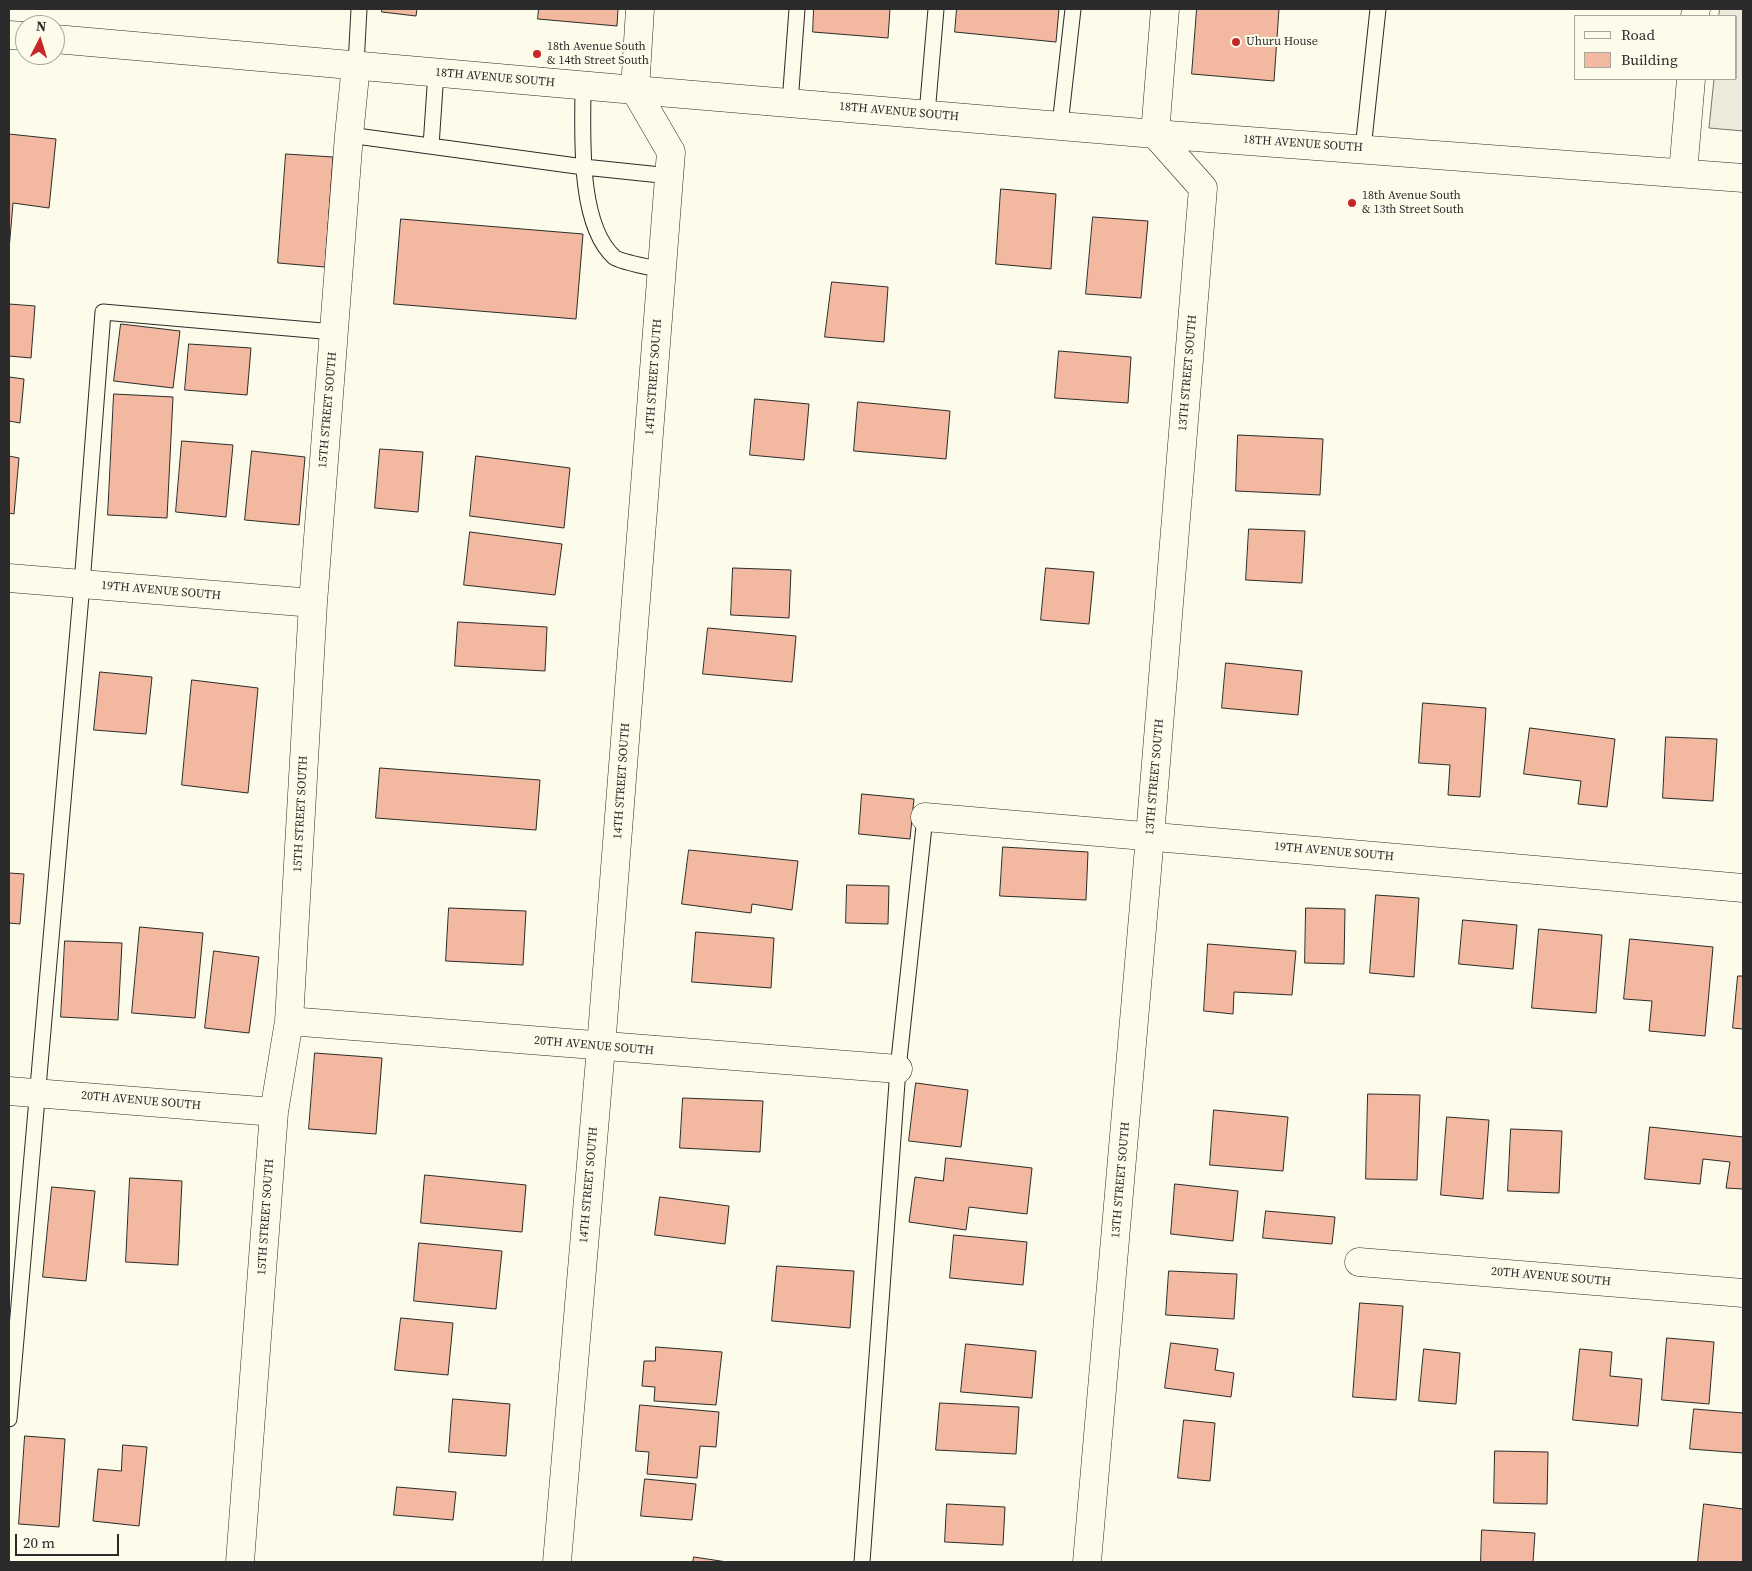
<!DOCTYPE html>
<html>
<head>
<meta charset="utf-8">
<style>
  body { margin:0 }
  #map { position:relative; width:1752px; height:1571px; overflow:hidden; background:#fdfbea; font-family:"Source Serif 4",serif }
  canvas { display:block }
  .frame { position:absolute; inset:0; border:10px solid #2b2b2b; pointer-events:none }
  .legend { position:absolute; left:1574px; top:15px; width:162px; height:65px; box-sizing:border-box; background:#fdfbea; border:1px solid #a9a89e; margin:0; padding:6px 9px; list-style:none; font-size:15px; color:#2b2b2b }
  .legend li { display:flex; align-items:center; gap:10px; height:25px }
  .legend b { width:25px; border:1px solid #a9a89e }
  .north { position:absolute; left:15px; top:15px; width:50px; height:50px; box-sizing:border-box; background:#fdfbea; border:1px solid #a9a89e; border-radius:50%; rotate:5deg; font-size:14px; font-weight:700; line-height:20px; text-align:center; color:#2b2b2b }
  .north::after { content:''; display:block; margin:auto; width:18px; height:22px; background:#c62828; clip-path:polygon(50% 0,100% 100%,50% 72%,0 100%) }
  .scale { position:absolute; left:15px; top:1534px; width:104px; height:22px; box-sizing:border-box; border:2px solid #2b2b2b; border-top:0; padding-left:6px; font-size:15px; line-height:18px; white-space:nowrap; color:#2b2b2b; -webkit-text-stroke:4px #fdfbea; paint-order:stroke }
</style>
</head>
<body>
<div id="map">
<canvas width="1752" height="1571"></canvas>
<div class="frame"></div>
<ul class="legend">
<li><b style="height:6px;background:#fdfbea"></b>Road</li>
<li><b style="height:14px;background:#f2b8a0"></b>Building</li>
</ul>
<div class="north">N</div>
<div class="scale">20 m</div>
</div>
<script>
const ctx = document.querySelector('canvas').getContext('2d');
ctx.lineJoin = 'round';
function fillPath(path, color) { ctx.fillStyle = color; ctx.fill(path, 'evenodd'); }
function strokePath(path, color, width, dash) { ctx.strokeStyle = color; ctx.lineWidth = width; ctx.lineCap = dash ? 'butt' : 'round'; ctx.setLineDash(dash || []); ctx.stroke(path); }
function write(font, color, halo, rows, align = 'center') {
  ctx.font = font + ' "Source Serif 4",serif'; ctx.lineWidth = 4; ctx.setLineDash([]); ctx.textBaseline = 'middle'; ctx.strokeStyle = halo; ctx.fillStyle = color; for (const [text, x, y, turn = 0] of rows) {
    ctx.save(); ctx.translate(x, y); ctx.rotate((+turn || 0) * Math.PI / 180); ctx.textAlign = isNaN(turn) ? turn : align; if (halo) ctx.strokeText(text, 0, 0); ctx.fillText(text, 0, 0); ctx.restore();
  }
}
const green = new Path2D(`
  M 1720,9 L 1743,9 L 1743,131 L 1709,128 L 1714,79 L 1736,79 L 1736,16 L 1719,16 Z`);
fillPath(green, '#ecebdb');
strokePath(green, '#74746e', 1);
const building = new Path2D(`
  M 382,9 L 417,9 L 416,16 L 382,12 Z
  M 539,9 L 618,9 L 617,26 L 538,19 Z
  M 814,9 L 890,9 L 888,38 L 813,32 Z
  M 957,9 L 1059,9 L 1056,42 L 955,32 Z
  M 1197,9 L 1279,9 L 1274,81 L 1192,74 Z
  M 9,134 L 56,139 L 49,208 L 13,203 L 9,250 Z
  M 286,154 L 333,157 L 325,267 L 278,263 Z
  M 1001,189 L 1056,194 L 1051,269 L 996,264 Z
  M 1093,217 L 1148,221 L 1141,298 L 1086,294 Z
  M 401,219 L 583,234 L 576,319 L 394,304 Z
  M 832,282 L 888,287 L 884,342 L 825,337 Z
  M 9,304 L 35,306 L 31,358 L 9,356 Z
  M 121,324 L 180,331 L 173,388 L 114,381 Z
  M 189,344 L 251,348 L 247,395 L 185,390 Z
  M 1059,351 L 1131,357 L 1128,403 L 1055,398 Z
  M 9,377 L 24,379 L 20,423 L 9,421 Z
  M 114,394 L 173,397 L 167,518 L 108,515 Z
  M 755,399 L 809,404 L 804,460 L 750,455 Z
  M 858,402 L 950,411 L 946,459 L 854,451 Z
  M 1238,435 L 1323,439 L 1320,495 L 1236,491 Z
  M 182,441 L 233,445 L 226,517 L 176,512 Z
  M 380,449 L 423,452 L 418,512 L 375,508 Z
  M 252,451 L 305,457 L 299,525 L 245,520 Z
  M 9,456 L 19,458 L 14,514 L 9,513 Z
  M 476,456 L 570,468 L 564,528 L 470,516 Z
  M 1249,529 L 1305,531 L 1302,583 L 1246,580 Z
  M 470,532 L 562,544 L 555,595 L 464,585 Z
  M 733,568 L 791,570 L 789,618 L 731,615 Z
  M 1046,568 L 1094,572 L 1089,624 L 1041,620 Z
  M 458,622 L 547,627 L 545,671 L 455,666 Z
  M 708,628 L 796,636 L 792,682 L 703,674 Z
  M 1226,663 L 1302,671 L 1298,715 L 1222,708 Z
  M 100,672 L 152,677 L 146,734 L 94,730 Z
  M 192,680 L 258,688 L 248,793 L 182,785 Z
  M 1423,703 L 1486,708 L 1480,797 L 1448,795 L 1450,765 L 1419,763 Z
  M 1530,728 L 1615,739 L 1607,807 L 1578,804 L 1581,781 L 1524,774 Z
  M 1666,737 L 1717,739 L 1713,801 L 1663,798 Z
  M 380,768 L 540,780 L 536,830 L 376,818 Z
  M 862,794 L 914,799 L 910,839 L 859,834 Z
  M 1003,847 L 1088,852 L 1086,900 L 1000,896 Z
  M 689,850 L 798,861 L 792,910 L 752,904 L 751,913 L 682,904 Z
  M 9,873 L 24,874 L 20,924 L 9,923 Z
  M 847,885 L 889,886 L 888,924 L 846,923 Z
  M 1376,895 L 1419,898 L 1414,977 L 1370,973 Z
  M 449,908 L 526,911 L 523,965 L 446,961 Z
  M 1306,908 L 1345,909 L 1344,964 L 1305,963 Z
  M 1463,920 L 1517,925 L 1513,969 L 1459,964 Z
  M 140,927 L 203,933 L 195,1018 L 132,1013 Z
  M 1539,929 L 1602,935 L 1596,1013 L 1532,1008 Z
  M 696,932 L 774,938 L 771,988 L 692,982 Z
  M 1630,939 L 1713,947 L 1705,1036 L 1649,1031 L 1652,1001 L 1624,999 Z
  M 65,941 L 122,943 L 118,1020 L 61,1017 Z
  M 1208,944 L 1296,951 L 1292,995 L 1234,992 L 1233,1014 L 1204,1011 Z
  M 214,951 L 259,957 L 249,1033 L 205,1028 Z
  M 1738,976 L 1743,976 L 1743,1029 L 1733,1028 Z
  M 315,1053 L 382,1058 L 376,1134 L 309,1129 Z
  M 916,1083 L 968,1090 L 961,1147 L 909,1141 Z
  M 1368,1094 L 1420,1095 L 1417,1180 L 1366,1179 Z
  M 683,1098 L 763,1101 L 760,1152 L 680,1148 Z
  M 1214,1110 L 1288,1117 L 1283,1171 L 1210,1165 Z
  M 1447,1117 L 1489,1120 L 1483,1199 L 1441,1195 Z
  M 1650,1127 L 1743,1137 L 1743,1189 L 1726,1188 L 1730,1162 L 1703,1159 L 1700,1184 L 1645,1179 Z
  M 1511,1129 L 1562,1131 L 1559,1193 L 1508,1191 Z
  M 946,1158 L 1032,1168 L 1027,1214 L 969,1207 L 966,1230 L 909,1222 L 915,1177 L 943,1181 Z
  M 425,1175 L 526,1185 L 522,1232 L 421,1223 Z
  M 130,1178 L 182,1181 L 178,1265 L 126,1262 Z
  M 1175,1184 L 1238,1191 L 1233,1241 L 1171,1234 Z
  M 52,1187 L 95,1191 L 86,1281 L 43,1277 Z
  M 660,1197 L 729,1206 L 725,1244 L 655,1235 Z
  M 1266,1211 L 1335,1217 L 1332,1244 L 1263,1238 Z
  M 954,1235 L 1027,1242 L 1023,1285 L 950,1278 Z
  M 419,1243 L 502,1251 L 496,1309 L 414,1301 Z
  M 777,1266 L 854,1271 L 850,1328 L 772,1321 Z
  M 1169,1271 L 1237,1274 L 1234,1319 L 1166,1315 Z
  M 1360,1303 L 1403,1306 L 1396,1400 L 1353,1397 Z
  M 401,1318 L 453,1323 L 448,1375 L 395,1370 Z
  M 1667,1338 L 1714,1342 L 1709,1404 L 1662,1400 Z
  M 1171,1343 L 1218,1349 L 1215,1370 L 1234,1373 L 1231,1397 L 1165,1388 Z
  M 966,1344 L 1036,1351 L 1032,1398 L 961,1392 Z
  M 656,1347 L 722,1352 L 716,1405 L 654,1401 L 655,1387 L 642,1386 L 644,1361 L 655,1361 Z
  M 1424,1349 L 1460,1353 L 1456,1404 L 1419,1401 Z
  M 1580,1349 L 1612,1352 L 1610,1376 L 1642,1379 L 1638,1426 L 1573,1420 Z
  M 453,1399 L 510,1404 L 506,1456 L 449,1452 Z
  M 940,1403 L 1019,1407 L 1016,1454 L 936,1450 Z
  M 640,1405 L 719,1412 L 716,1447 L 700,1446 L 697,1478 L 647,1474 L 649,1452 L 636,1451 Z
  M 1694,1409 L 1743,1413 L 1743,1453 L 1690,1449 Z
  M 1184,1420 L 1215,1423 L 1210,1481 L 1178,1478 Z
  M 25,1436 L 65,1439 L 59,1527 L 19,1524 Z
  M 123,1445 L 147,1447 L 139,1526 L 93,1521 L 98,1469 L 121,1471 Z
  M 1495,1451 L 1548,1452 L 1547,1504 L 1494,1503 Z
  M 645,1479 L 696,1484 L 692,1520 L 641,1516 Z
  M 397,1487 L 456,1492 L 453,1520 L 394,1515 Z
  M 947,1504 L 1005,1507 L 1003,1545 L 945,1542 Z
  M 1704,1504 L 1743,1509 L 1743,1562 L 1698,1562 Z
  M 1482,1530 L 1535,1533 L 1533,1562 L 1481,1562 Z
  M 694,1557 L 727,1562 L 693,1562 Z`);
fillPath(building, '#f2b8a0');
strokePath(building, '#2b2b2b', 1);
const lane = new Path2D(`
  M 356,65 L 359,9
  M 583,86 C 583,132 577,223 614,257 C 620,262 653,268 662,270
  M 790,103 L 797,9
  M 927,114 L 936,9
  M 1060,125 L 1073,9
  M 349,135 L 584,167 L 670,176
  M 431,146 L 436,72
  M 1363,149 L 1378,9
  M 9,1419 L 82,584 L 103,312 L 334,332
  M 862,1562 L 898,1069 L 925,817`);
const street = new Path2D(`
  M 1695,16 L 1696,9
  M 1683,173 L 1691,79
  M 9,578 L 313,603
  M 925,817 L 1743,888
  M 289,1021 L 898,1069
  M 9,1091 L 274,1112
  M 1359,1262 L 1743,1293
  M 240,1562 L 274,1112 L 289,1021 L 313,603 L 349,135 L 356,65
  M 557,1562 L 601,1047 L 671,152 L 635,90 L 640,9
  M 1087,1562 L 1150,836 L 1203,188 L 1155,134 L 1165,9`);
const secondary = new Path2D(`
  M 9,35 L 25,36
  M 55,39 L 635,90 L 1155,134 L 1743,178`);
strokePath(lane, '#2b2b2b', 17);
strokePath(street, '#2b2b2b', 29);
strokePath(secondary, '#2b2b2b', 29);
strokePath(lane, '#fdfbea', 15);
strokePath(street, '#fdfbea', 28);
strokePath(secondary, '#fdfbea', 28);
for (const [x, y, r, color] of [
  [1236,42,5,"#c62828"],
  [537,54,5,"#c62828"],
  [1352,203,5,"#c62828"]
]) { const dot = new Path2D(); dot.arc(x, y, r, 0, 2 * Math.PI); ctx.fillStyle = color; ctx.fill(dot); strokePath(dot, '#fdfbea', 2); }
write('12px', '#2b2b2b', '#fdfbea', [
  ["Uhuru House",1246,42],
  ["18th Avenue South",547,47],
  ["& 14th Street South",547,61],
  ["18th Avenue South",1362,196],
  ["& 13th Street South",1362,210]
], 'left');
write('12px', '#2b2b2b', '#fdfbea', [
  ["18TH AVENUE SOUTH",495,78,5],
  ["18TH AVENUE SOUTH",899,112,5],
  ["18TH AVENUE SOUTH",1303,144,4],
  ["13TH STREET SOUTH",1188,373,-85],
  ["14TH STREET SOUTH",654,377,-86],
  ["15TH STREET SOUTH",328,410,-85],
  ["19TH AVENUE SOUTH",161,591,5],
  ["13TH STREET SOUTH",1155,777,-85],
  ["14TH STREET SOUTH",622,781,-86],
  ["15TH STREET SOUTH",301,814,-87],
  ["19TH AVENUE SOUTH",1334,852,5],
  ["20TH AVENUE SOUTH",594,1046,5],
  ["20TH AVENUE SOUTH",141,1101,5],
  ["13TH STREET SOUTH",1121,1180,-85],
  ["14TH STREET SOUTH",589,1185,-85],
  ["15TH STREET SOUTH",266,1217,-86],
  ["20TH AVENUE SOUTH",1551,1277,5]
]);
</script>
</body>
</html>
